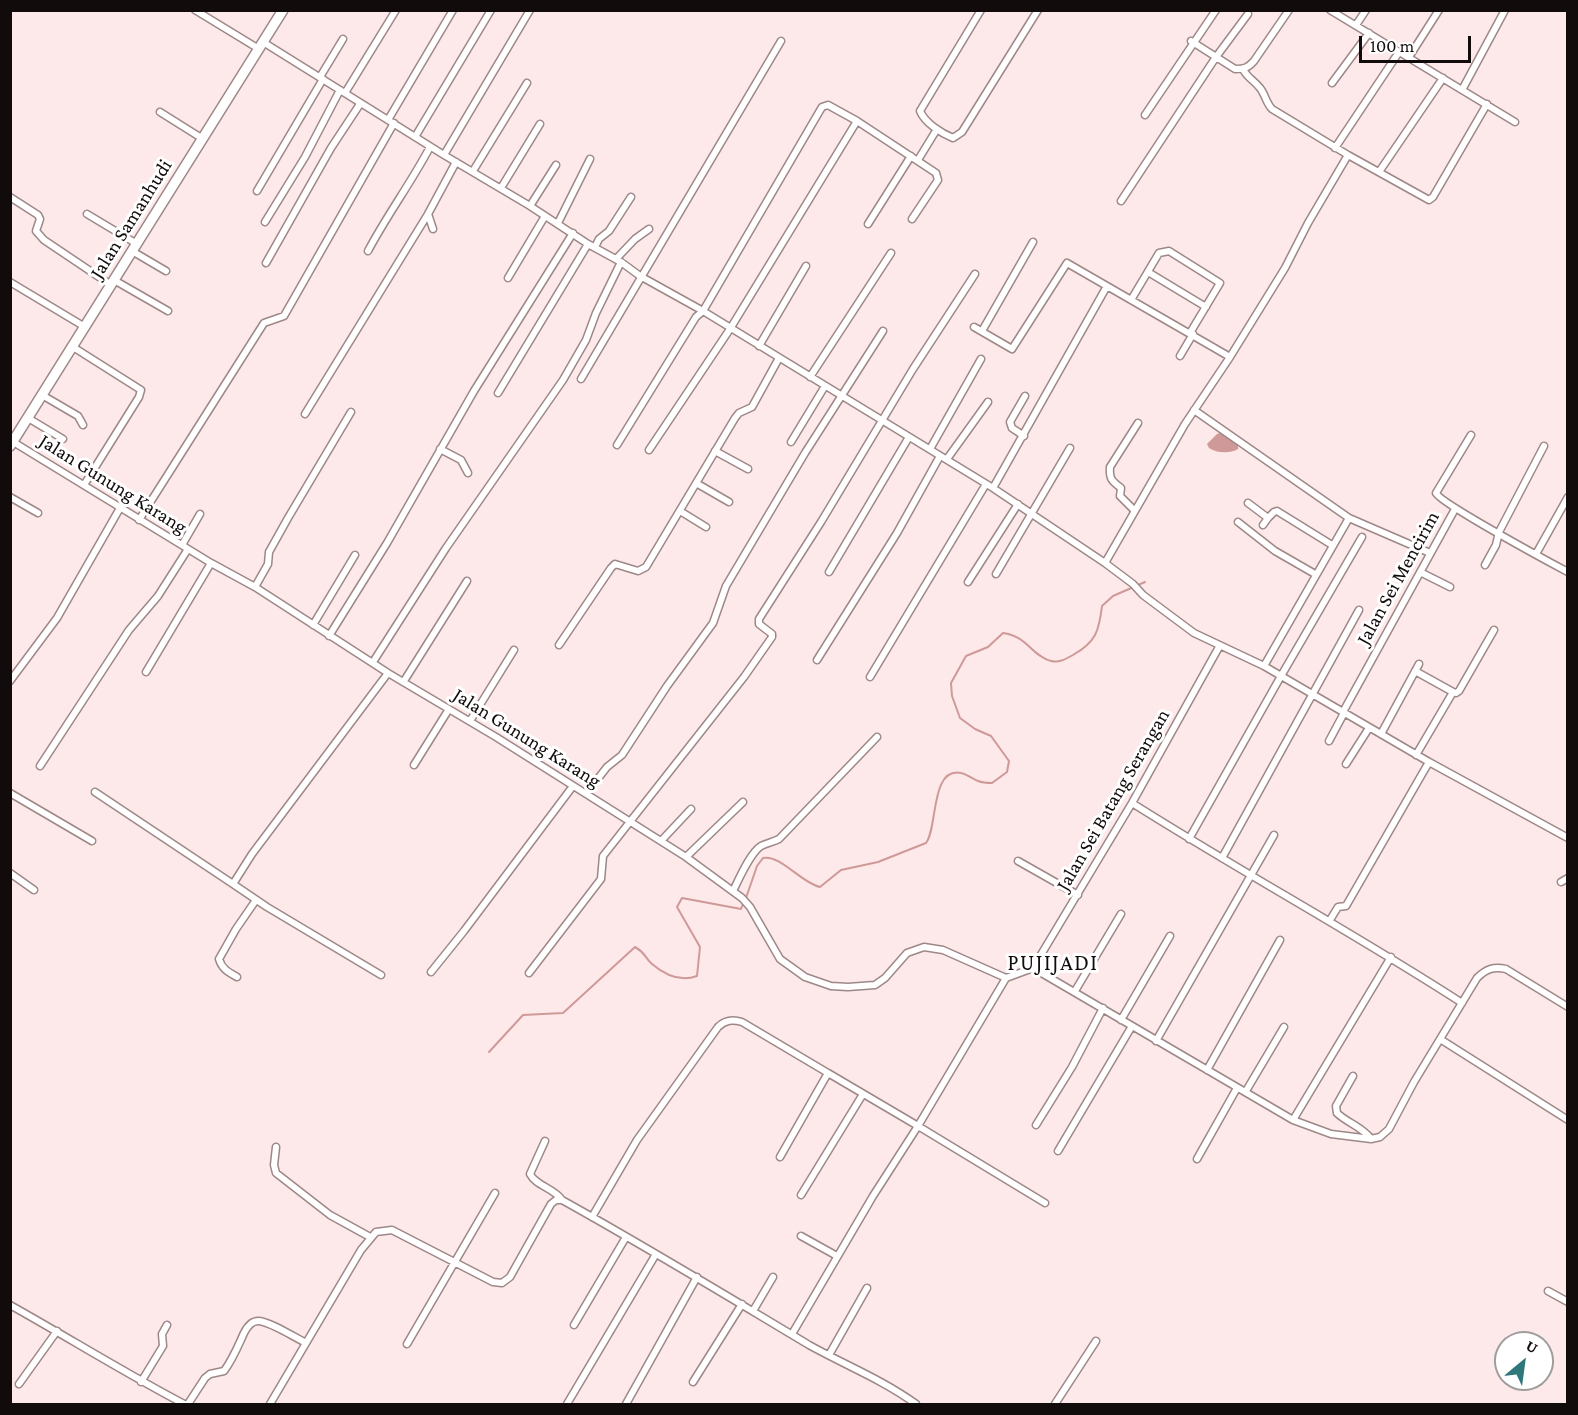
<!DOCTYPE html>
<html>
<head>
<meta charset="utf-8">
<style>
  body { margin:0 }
  #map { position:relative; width:1578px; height:1415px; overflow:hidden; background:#fde9e9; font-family:"Crimson Pro",serif }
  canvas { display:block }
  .frame { position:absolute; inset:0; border:12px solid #120b0b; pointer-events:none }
  .north { position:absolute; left:1494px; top:1331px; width:60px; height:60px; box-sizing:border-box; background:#fff; border:2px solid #a09d9d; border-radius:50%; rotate:29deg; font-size:16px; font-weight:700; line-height:24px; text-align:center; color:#120b0b }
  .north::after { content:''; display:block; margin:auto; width:21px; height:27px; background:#2e787b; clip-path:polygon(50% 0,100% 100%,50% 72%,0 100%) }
  .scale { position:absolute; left:1359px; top:36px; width:112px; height:27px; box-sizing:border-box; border:3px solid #120b0b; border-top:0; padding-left:8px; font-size:18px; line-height:21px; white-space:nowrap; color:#120b0b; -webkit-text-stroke:4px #fff; paint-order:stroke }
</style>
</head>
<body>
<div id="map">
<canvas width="1578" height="1415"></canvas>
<div class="frame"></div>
<div class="north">U</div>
<div class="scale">100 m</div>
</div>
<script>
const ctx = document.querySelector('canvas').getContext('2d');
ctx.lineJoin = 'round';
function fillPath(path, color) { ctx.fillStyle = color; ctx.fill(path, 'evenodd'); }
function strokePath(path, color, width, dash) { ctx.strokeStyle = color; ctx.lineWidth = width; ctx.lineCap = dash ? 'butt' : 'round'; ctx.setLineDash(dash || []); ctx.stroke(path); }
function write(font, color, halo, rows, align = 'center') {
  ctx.font = font + ' "Crimson Pro",serif'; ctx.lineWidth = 6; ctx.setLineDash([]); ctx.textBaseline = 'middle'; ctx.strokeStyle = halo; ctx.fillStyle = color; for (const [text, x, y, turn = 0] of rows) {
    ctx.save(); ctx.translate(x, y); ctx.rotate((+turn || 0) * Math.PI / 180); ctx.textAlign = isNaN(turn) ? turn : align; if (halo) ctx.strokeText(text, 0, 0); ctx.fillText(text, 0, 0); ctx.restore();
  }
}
fillPath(new Path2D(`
  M 1220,433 L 1238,443 L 1238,449 C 1230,454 1216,453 1209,448 L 1207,444 L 1217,434 Z`), '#d09999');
strokePath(new Path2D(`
  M 746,898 L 757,866 L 763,858 C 780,854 801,883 820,887 L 841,870 L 878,862 L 926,843 C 938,828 930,767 961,773 C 967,774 972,779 978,781 C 983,783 988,783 992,783 L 1007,772 L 1009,761 L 991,736 L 975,729 L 960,718 L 952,696 L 951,683 L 966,656 L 988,647 L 1003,633 C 1027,636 1032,656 1051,661 C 1059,663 1066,659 1073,655 C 1096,642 1099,631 1102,606 L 1113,596 L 1145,582
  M 489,1052 L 523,1015 L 563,1013 L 635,947 C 646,953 644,957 652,964 C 665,975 681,982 697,976 L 700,947 L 677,907 L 682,898 L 741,909 L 743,904`), '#d09999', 2);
const street = new Path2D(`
  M 195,10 L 259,49
  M 981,10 L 920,111 C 925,123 941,133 953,138 L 962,132 L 1038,10
  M 1330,10 L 1462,90
  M 1505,10 L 1462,90 L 1515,122
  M 1356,25 L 1366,10
  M 1191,41 L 1235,69 C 1244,69 1248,68 1254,61 L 1289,10
  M 263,42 L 444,155 L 530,206 L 588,244 L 621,262 L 640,276 L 703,311 L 993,488 L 1105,563 L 1133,584 L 1143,595 L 1194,633 L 1264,666 L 1429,762 L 1568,838
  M 1409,57 L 1439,10
  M 1243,69 C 1247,78 1254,80 1260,88 C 1265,94 1266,103 1272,109 L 1348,155
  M 320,77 L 343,39
  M 1332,83 L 1369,33
  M 345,93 L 396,10
  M 160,112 L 203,139
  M 1145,115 L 1216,10
  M 388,120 L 453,10
  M 415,137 L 491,10
  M 1335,148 L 1399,52
  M 444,155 L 530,10
  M 918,160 L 937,129
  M 473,171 L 527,83
  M 1379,172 L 1443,78
  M 501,188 L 540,124
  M 257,191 L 323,79
  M 10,197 L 38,215 L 40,219 L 36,231 L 44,240 L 111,285
  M 1121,201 L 1216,57 L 1248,14
  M 530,206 L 556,165
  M 87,214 L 137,244
  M 265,222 L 305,157 L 340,90
  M 558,223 L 590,159
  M 868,224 L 911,156
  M 433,229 L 428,214 L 456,162
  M 595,247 L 599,239 L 609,231 L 631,197
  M 132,251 L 166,271
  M 368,251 C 387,215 411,183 430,147
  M 616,259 L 635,239 L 649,229
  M 266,263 L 331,148 L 360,104
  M 1148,272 L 1206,307
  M 508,278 L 545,216
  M 114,280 L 168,311
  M 10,282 L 85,327
  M 1131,300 L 1159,253 L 1169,251 L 1220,283 L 1190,333
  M 974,327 L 1012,349 L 1067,263 L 1230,357
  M 982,331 L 1033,242
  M 759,346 L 806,266
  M 73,347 L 141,390 L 139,397 L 84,485
  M 1180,356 L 1193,334
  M 810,377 L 891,253
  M 581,379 L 781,41
  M 498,393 L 588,244
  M 42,395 L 78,416 L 83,425
  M 1194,410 L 1349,518 L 1430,553
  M 305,414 L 428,214
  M 28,418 L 63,439
  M 1471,435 L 1436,493 C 1440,503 1549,562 1568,572
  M 1024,436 L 1012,428 L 1010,422 L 1025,396
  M 10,440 L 211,563 L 255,587 L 388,673 L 496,737 L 686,857 L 742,898 L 750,907 L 780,959 L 805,977 L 831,986 L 848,987 L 875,985 L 885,978 L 907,953 L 924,947 L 943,950 L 1006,978
  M 791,442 L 825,386
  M 617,445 L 696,317 L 703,311 L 822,107 L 828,105 L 857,121 L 936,173 L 938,180 L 912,219
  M 440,449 L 461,460 L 468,473
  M 930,449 L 981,359
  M 649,450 L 730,329 L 857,121
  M 715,451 L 748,469
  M 947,459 L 988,402
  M 696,483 L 729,502
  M 993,488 L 1107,286
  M 10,497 L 38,513
  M 1248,503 L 1268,518 L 1274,512 L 1277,511 L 1332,545
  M 1134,510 L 1120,496 L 1121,488 C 1112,481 1109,479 1110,467 L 1138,423
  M 680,511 L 706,527
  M 139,520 L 264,323 L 284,316 L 394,123
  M 1238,522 L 1275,551 L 1315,574
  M 1263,525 L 1268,518
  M 182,545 L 200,514
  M 1536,554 L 1568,497
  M 1105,563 L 1185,424 L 1230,357 L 1285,268 L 1308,223 L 1348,155 L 1429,200 L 1433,197 L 1487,104
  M 1485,565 L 1496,545 L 1499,532 L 1544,446
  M 829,572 L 909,437
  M 1420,572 L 1450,587
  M 996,574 L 1070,448
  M 968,582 L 1018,504
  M 255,587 L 268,564 L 269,552 L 288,518 L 351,412
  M 313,625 L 355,555
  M 329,636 L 387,543 L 474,391 L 573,233
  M 559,645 L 611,568 L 615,564 L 638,571 L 646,567 L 735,418 L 739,413 L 752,407 L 779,358
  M 817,660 L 897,533 L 940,456
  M 373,662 L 446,548 L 563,380 L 586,340 L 596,313 L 621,262
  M 1264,666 L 1349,518
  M 1415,671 L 1453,692
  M 146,672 L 211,563
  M 870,677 L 986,484
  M 10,681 L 57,618 L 120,508
  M 404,681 L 467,581
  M 1343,712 L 1455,509
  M 470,721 L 514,650
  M 1381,734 L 1419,664
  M 1329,741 L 1344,713
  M 1416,755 L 1453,692 L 1456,693 L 1459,691 L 1494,630
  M 1346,764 L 1369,728
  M 414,765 L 449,709
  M 40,766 L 129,630 L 158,596 L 188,549
  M 95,792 L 233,884
  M 10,793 L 92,841
  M 586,794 L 607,767 L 622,755 L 667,686 L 713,623 L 726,586 L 805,453 L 883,331
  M 1132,803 C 1241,872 1354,933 1462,1003
  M 1189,839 L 1281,676 L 1362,537
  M 661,841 L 691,809
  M 686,857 L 743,802
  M 1222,858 L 1359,610
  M 1018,861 L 1078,895
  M 10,873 L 34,890
  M 1561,882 L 1568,878
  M 733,891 C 739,879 750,853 761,846 C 767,843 773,842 779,839 L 877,737
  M 1330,920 L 1338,907 L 1346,906 L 1429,762
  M 1033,968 L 1132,803 L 1219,647
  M 431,972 L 464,931 L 573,786
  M 529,973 L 601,879 L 603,856 L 744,677 L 772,637 L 772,634 L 759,624 L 759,619 L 821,522 L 913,369 L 975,274
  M 381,975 L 267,907 L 233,884 L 252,854 L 388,673
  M 237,977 C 228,972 222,969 219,959 L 236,929 L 256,900
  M 1075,991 L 1121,914
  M 1121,1020 L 1170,936
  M 1440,1039 L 1568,1120
  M 1156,1041 L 1274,835
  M 1207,1070 L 1280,940
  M 1353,1076 L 1336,1106 L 1337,1113 C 1347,1123 1363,1127 1371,1139
  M 1246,1091 L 1284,1027
  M 1293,1120 L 1391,957
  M 1036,1125 L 1072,1067 L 1103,1008
  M 545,1141 L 530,1174 C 536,1186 554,1188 562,1200
  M 276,1147 L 274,1165 L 276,1173 L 330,1215 L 370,1237
  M 1058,1151 L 1132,1026
  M 780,1157 L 828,1073 L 918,1126 L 1006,978 L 1033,968 L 1293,1120 L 1331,1134 L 1371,1139 L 1380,1137 L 1389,1129 L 1414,1082 L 1477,978 C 1486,969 1494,966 1506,969 L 1568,1007
  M 1197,1159 L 1237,1088
  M 801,1195 L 863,1094
  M 592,1217 L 637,1140 L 718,1027 C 725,1020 732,1019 742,1022 L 828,1073
  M 801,1236 L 837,1256
  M 1548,1291 L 1568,1302
  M 10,1305 C 69,1338 125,1373 184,1404
  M 753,1311 L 773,1277
  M 574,1325 L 626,1237
  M 792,1334 L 873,1196 L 918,1126 L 1045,1203
  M 407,1344 L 495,1193
  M 829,1355 L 867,1288
  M 141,1382 L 163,1346 L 162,1334 L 167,1325
  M 693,1382 L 742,1304
  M 19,1384 L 57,1331
  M 188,1404 L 205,1378 L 210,1374 L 224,1371 C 233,1359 238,1346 244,1333 C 247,1327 251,1321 258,1321 C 269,1321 294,1337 306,1343
  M 270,1404 L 361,1250 L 376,1232 L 392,1230 L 493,1282 L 502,1283 L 510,1277 L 551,1204 L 556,1200 L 562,1200 C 645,1246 727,1296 809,1345 C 845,1365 883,1380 916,1404
  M 567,1404 L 656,1254
  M 626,1404 L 697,1277
  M 1055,1404 L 1096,1341`);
const secondary = new Path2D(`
  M 10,446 L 283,10`);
strokePath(street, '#9e8787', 9);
strokePath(secondary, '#9e8787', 12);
strokePath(street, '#fff', 6);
strokePath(secondary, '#fff', 9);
write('20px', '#120b0b', '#fff', [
  ["Jalan Samanhudi",131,219,-58],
  ["Jalan Gunung Karang",113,484,32],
  ["Jalan Sei Mencirim",1398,578,-61],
  ["Jalan Gunung Karang",527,738,32],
  ["Jalan Sei Batang Serangan",1113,800,-60]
]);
ctx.letterSpacing = '1.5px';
write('22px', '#120b0b', '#fff', [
  ["PUJIJADI",1053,963]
]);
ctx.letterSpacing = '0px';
</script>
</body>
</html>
